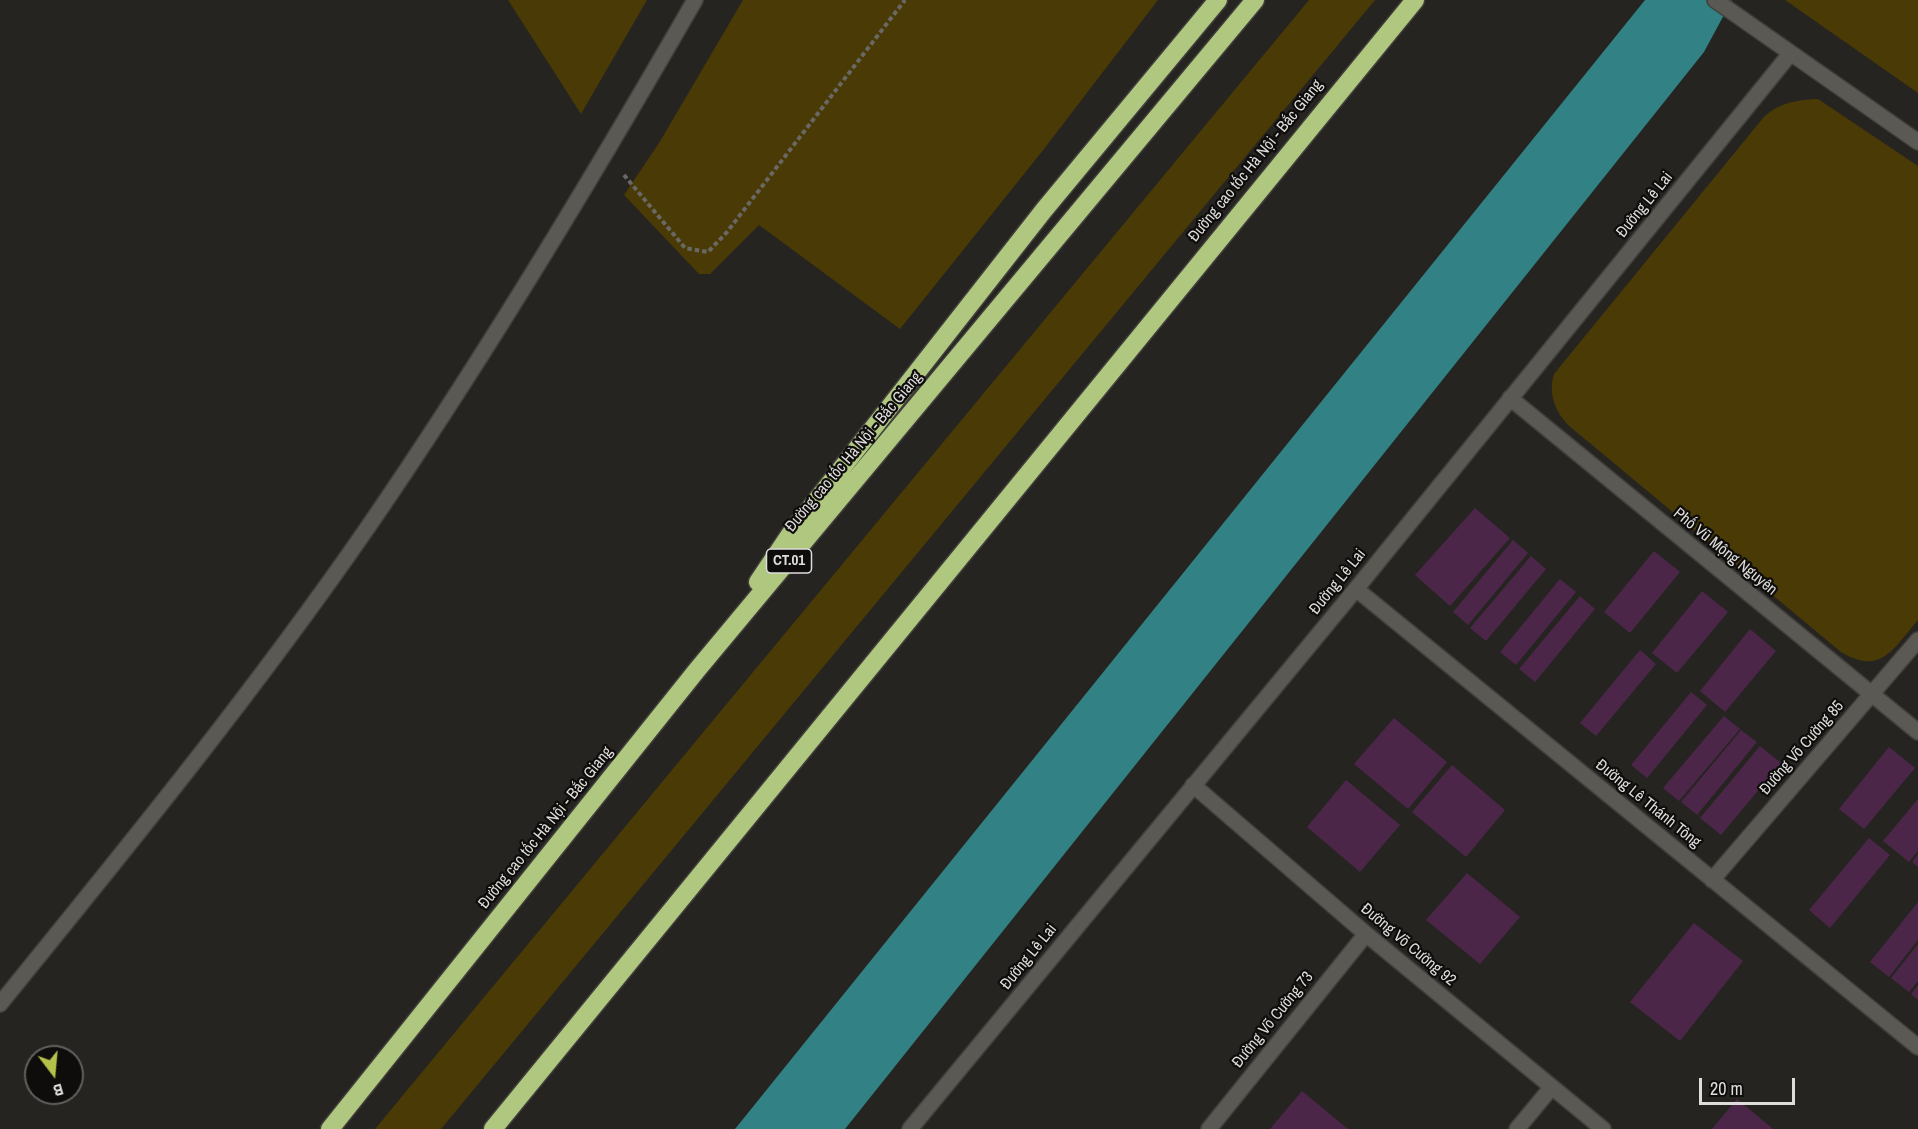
<!DOCTYPE html>
<html>
<head>
<meta charset="utf-8">
<style>
  body { margin:0 }
  #map { position:relative; width:1918px; height:1129px; overflow:hidden; background:#262420; font-family:"Archivo Narrow",sans-serif }
  canvas { display:block }
  .north { position:absolute; left:24px; top:1045px; width:60px; height:60px; box-sizing:border-box; background:#0e0d0c; border:2px solid #61605f; border-radius:50%; rotate:164deg; font-size:16px; font-weight:700; line-height:24px; text-align:center; color:#dedddb }
  .north::after { content:''; display:block; margin:auto; width:21px; height:27px; background:#b4c24a; clip-path:polygon(50% 0,100% 100%,50% 72%,0 100%) }
  .scale { position:absolute; left:1699px; top:1078px; width:96px; height:27px; box-sizing:border-box; border:3px solid #dedddb; border-top:0; padding-left:8px; font-size:18px; line-height:21px; white-space:nowrap; color:#dedddb; -webkit-text-stroke:4px #0e0d0c; paint-order:stroke }
</style>
</head>
<body>
<div id="map">
<canvas width="1918" height="1129"></canvas>
<div class="north">B</div>
<div class="scale">20 m</div>
</div>
<script>
const ctx = document.querySelector('canvas').getContext('2d');
ctx.lineJoin = 'round';
function fillPath(path, color) { ctx.fillStyle = color; ctx.fill(path, 'evenodd'); }
function strokePath(path, color, width, dash) { ctx.strokeStyle = color; ctx.lineWidth = width; ctx.lineCap = dash ? 'butt' : 'round'; ctx.setLineDash(dash || []); ctx.stroke(path); }
function write(font, color, halo, rows, align = 'center') {
  ctx.font = font + ' "Archivo Narrow",sans-serif'; ctx.lineWidth = 4.5; ctx.setLineDash([]); ctx.textBaseline = 'middle'; ctx.strokeStyle = halo; ctx.fillStyle = color; for (const [text, x, y, turn = 0] of rows) {
    ctx.save(); ctx.translate(x, y); ctx.rotate((+turn || 0) * Math.PI / 180); ctx.textAlign = isNaN(turn) ? turn : align; if (halo) ctx.strokeText(text, 0, 0); ctx.fillText(text, 0, 0); ctx.restore();
  }
}
fillPath(new Path2D(`
  M 508,0 L 647,0 L 581,114 Z
  M 743,0 L 1158,0 L 1044,149 L 900,329 L 759,225 L 710,274 L 699,274 L 624,195 L 659,143 Z
  M 1309,0 L 1375,0 L 441,1129 L 375,1129 Z
  M 1785,0 L 1918,0 L 1918,93 Z
  M 1818,99 L 1918,166 L 1918,620 C 1893,649 1881,676 1841,652 L 1568,425 C 1555,411 1548,393 1554,374 L 1763,118 C 1778,103 1796,100 1818,99 Z`), '#493a06');
fillPath(new Path2D(`
  M 1645,0 L 1732,0 L 1704,52 L 845,1129 L 735,1129 Z`), '#328184');
fillPath(new Path2D(`
  M 1475,508 L 1510,538 L 1450,606 L 1415,575 Z
  M 1513,540 L 1528,553 L 1468,625 L 1453,612 Z
  M 1654,551 L 1680,572 L 1630,633 L 1604,612 Z
  M 1531,556 L 1546,569 L 1486,641 L 1470,628 Z
  M 1560,579 L 1576,592 L 1516,665 L 1500,652 Z
  M 1702,591 L 1728,612 L 1677,673 L 1652,653 Z
  M 1580,596 L 1595,609 L 1535,682 L 1519,669 Z
  M 1750,629 L 1776,651 L 1725,712 L 1700,691 Z
  M 1640,650 L 1656,664 L 1596,736 L 1580,723 Z
  M 1691,692 L 1707,705 L 1647,778 L 1631,765 Z
  M 1724,716 L 1740,729 L 1679,801 L 1663,788 Z
  M 1394,718 L 1447,762 L 1408,809 L 1354,764 Z
  M 1741,730 L 1757,742 L 1697,815 L 1681,802 Z
  M 1760,746 L 1781,763 L 1721,835 L 1700,818 Z
  M 1889,747 L 1915,768 L 1864,829 L 1839,809 Z
  M 1452,765 L 1505,810 L 1466,857 L 1412,812 Z
  M 1346,780 L 1400,825 L 1360,872 L 1307,827 Z
  M 1918,799 L 1918,851 L 1909,862 L 1883,841 Z
  M 1869,838 L 1890,855 L 1830,928 L 1809,910 Z
  M 1918,854 L 1918,867 L 1912,862 Z
  M 1467,873 L 1520,917 L 1480,964 L 1426,920 Z
  M 1918,902 L 1918,940 L 1889,977 L 1870,962 Z
  M 1694,923 L 1743,961 L 1680,1041 L 1630,1002 Z
  M 1918,944 L 1918,981 L 1909,992 L 1891,978 Z
  M 1918,985 L 1918,1000 L 1911,994 Z
  M 1302,1091 L 1348,1129 L 1270,1129 Z
  M 1737,1099 L 1773,1129 L 1712,1129 Z`), '#4b2649');
const minor = new Path2D(`
  M 1715,0 L 1918,142
  M 1510,398 L 1918,732
  M 1356,589 L 1918,1047
  M 1193,785 L 1366,934 L 1603,1129
  M 1712,880 L 1918,640
  M 0,1004 C 126,849 254,692 368,527 C 485,357 592,179 695,0
  M 910,1129 L 1356,589 L 1790,54
  M 1209,1129 L 1366,934
  M 1517,1129 L 1551,1088`);
const highway = new Path2D(`
  M 758,582 L 791,533 L 1044,210 L 1218,0
  M 330,1129 L 697,670 L 1255,0
  M 493,1129 L 1415,0`);
strokePath(minor, '#413f3c', 18);
strokePath(highway, '#413f3c', 21);
strokePath(new Path2D(`
  M 624,175 L 685,248 L 708,252 L 727,232 L 905,0`), '#696864', 4, [4.5, 3]);
strokePath(minor, '#5a5954', 15);
strokePath(highway, '#afc77e', 18);
for (const [x, y, w] of [
  [789,561,45]
]) { const box = new Path2D(); box.roundRect(x - w / 2, y - 12, w, 24, 4.5); ctx.fillStyle = '#0e0d0c'; ctx.fill(box); strokePath(box, '#dedddb', 1.5); }
write('bold 15px', '#dedddb', null, [
  ["CT.01",789,561]
]);
write('16px', '#dedddb', '#0e0d0c', [
  ["Đường cao tốc Hà Nội - Bắc Giang",1256,161,-51],
  ["Đường Lê Lai",1645,205,-51],
  ["Đường cao tốc Hà Nội - Bắc Giang",854,452,-50],
  ["Phố Vũ Mộng Nguyên",1725,552,39],
  ["Đường Lê Lai",1338,582,-51],
  ["Đường Võ Cường 85",1802,748,-49],
  ["Đường Lê Thánh Tông",1648,804,39],
  ["Đường cao tốc Hà Nội - Bắc Giang",546,828,-51],
  ["Đường Võ Cường 92",1408,945,40],
  ["Đường Lê Lai",1029,957,-51],
  ["Đường Võ Cường 73",1273,1020,-51]
]);
</script>
</body>
</html>
